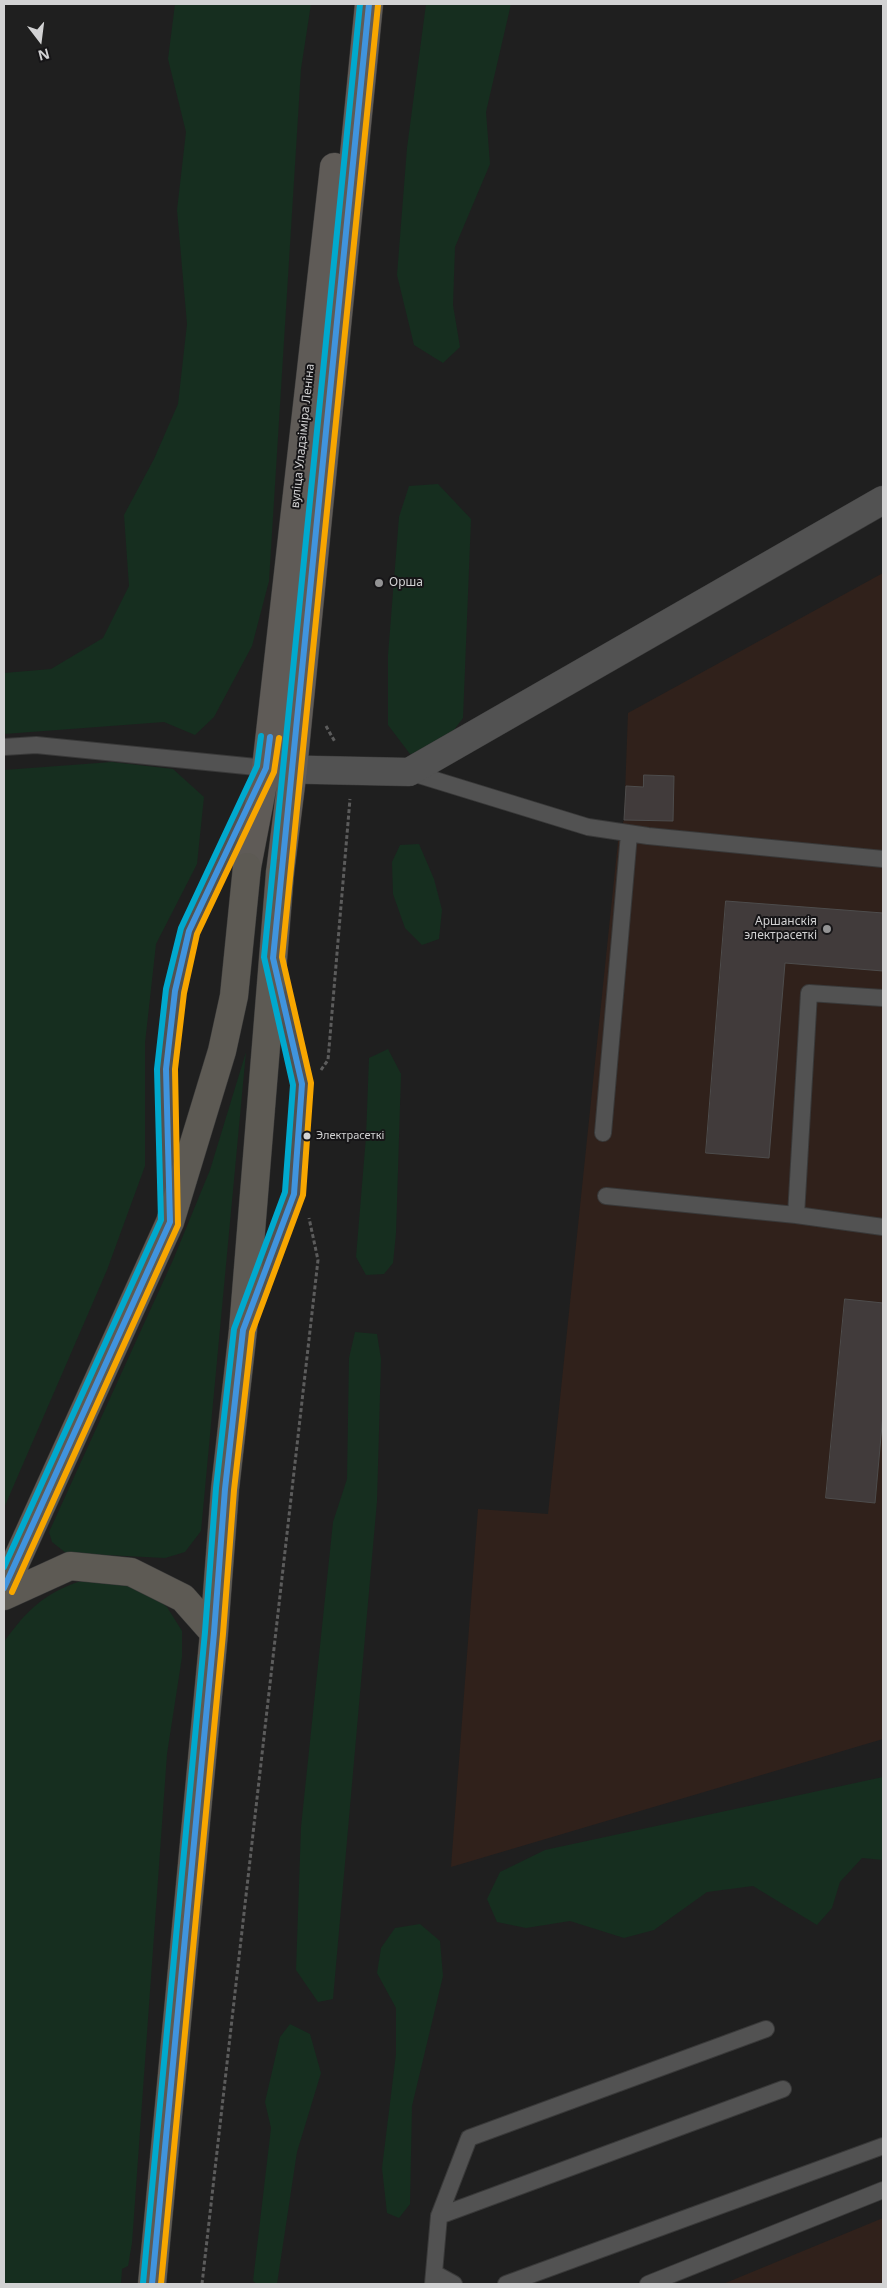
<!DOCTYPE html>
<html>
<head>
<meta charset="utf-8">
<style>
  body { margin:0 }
  #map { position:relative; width:887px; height:2288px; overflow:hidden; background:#1f1f1f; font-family:"Noto Sans",sans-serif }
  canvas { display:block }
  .frame { position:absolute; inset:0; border:5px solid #d2d2d3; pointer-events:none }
  .north { position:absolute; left:15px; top:15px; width:50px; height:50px; -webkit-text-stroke:4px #161517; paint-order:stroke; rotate:165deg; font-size:14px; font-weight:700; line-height:20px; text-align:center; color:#d2d2d3 }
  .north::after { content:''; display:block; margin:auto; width:18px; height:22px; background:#d2d2d3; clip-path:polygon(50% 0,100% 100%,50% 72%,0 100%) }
</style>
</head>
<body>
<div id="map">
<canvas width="887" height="2288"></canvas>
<div class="frame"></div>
<div class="north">N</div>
</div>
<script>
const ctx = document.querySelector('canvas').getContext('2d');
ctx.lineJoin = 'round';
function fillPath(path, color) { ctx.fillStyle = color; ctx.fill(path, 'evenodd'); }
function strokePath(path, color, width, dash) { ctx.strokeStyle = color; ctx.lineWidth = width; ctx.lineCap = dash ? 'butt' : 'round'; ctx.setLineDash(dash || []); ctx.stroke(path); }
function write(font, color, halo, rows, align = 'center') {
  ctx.font = font + ' "Noto Sans",sans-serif'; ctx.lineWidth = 4; ctx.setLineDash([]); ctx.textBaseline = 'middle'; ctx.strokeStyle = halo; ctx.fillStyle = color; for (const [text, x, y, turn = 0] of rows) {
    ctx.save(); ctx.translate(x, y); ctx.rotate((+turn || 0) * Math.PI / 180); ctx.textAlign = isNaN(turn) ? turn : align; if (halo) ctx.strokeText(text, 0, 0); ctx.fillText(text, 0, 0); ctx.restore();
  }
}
fillPath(new Path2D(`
  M 883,573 L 883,1739 L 451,1867 L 478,1509 L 548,1514 L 619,832 L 624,820 L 628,713 Z
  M 883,2218 L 883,2284 L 723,2284 Z`), '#30211b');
fillPath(new Path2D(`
  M 175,4 L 311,4 L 301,69 L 269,581 L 252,646 L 214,717 L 195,735 L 164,722 L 4,734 L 4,673 L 51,669 L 103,638 L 129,586 L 124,515 L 154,459 L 178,404 L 187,324 L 177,210 L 186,132 L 168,59 Z
  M 426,4 L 511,4 L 486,112 L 490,164 L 455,247 L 453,305 L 460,347 L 443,363 L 414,345 L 397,275 L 407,148 Z
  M 438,484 L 471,519 L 463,718 L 439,750 L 410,754 L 388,725 L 388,655 L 399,517 L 409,486 Z
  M 112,762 L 173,769 L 204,797 L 197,864 L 156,944 L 145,1043 L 145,1166 L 107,1270 L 4,1508 L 4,770 Z
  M 419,844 L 434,879 L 442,910 L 439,939 L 422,945 L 405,928 L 393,894 L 392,862 L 400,845 Z
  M 388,1049 L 401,1074 L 396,1233 L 393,1263 L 384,1274 L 366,1275 L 356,1257 L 366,1137 L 369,1058 Z
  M 246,1052 L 201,1531 L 185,1552 L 165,1558 L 66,1553 L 52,1542 L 49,1532 L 173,1260 L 210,1170 Z
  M 355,1332 L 377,1334 L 381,1359 L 377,1501 L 333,1999 L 318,2002 L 296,1970 L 301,1827 L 333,1522 L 347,1479 L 349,1358 Z
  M 81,1581 L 109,1581 L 142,1587 L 167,1607 L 182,1631 L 182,1657 L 167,1754 L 132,2243 L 128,2266 L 122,2269 L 121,2284 L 4,2284 L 4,1642 C 26,1611 44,1593 81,1581 Z
  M 883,1777 L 883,1860 L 862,1858 L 840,1882 L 832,1908 L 817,1925 L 753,1886 L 707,1892 L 654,1930 L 624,1938 L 570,1921 L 526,1928 L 497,1922 L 487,1899 L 500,1872 L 545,1850 Z
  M 420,1924 L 440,1941 L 443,1976 L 412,2106 L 410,2204 L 399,2218 L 387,2213 L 382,2168 L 396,2054 L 396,2008 L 377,1973 L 381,1948 L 395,1928 Z
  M 290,2024 L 310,2034 L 321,2073 L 297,2152 L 277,2284 L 257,2284 L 253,2281 L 271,2128 L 265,2102 L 280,2037 Z`), '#162e1f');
const building = new Path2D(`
  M 644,775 L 674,776 L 673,821 L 624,820 L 626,786 L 643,787 Z
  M 726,901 L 883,913 L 883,971 L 785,963 L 769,1158 L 706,1153 Z
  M 845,1299 L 883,1303 L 883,1414 L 875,1503 L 826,1498 Z`);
fillPath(building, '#413b3b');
strokePath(building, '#4d4c4c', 1);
const service = new Path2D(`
  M 4,747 L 36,745 L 266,768 L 263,775
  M 409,772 L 588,827 L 648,836 L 883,859
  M 603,1133 L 629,834
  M 606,1196 L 796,1215 L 883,1227
  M 169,1201 L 166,1069 L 175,991 L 189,931 L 251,799
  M 796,1215 L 809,993 L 883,998
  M 253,1302 L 294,1194 L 299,1137 L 302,1084 L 278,982
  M 439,2216 L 469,2138 L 766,2029
  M 434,2273 L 454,2284
  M 433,2284 L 439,2216 L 783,2089
  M 506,2284 L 883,2146
  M 648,2284 L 883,2190`);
const minor = new Path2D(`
  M 270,769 L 409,772 L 883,500`);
const primary = new Path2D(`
  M 247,867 L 266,768 L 334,167
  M 280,873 L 293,769 L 369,4`);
const trunk = new Path2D(`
  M 4,1588 L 170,1222 L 222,1051 L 234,996 L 247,867
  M 4,1596 L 70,1566 L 131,1572 L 183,1598 L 214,1633
  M 152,2284 L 214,1633 L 225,1489 L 243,1330 L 280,873`);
strokePath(service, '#393939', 18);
strokePath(minor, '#393939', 29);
strokePath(primary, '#393939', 29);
strokePath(trunk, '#393939', 29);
strokePath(new Path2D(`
  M 326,726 L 335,742
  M 321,1070 L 328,1060 L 350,799
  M 202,2284 L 318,1260 L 309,1218`), '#5c5c5c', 3, [4, 2.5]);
strokePath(service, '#525252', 16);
strokePath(minor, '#525252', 28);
strokePath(primary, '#5f5b57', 28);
strokePath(trunk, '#5d5a54', 28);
strokePath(new Path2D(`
  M 4,1588 L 170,1222 L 166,1069 L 175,991 L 189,931 L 266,768 L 270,737
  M 152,2284 L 214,1633 L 225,1489 L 243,1330 L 294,1194 L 302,1084 L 273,958 L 369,4`), '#4094de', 6);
strokePath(new Path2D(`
  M 12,1592 L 178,1225 L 175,1069 L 184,993 L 197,934 L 274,772 L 279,738
  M 161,2284 L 223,1634 L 234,1490 L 252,1332 L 303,1195 L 311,1083 L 282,957 L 378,5`), '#f7a600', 6);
strokePath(new Path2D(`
  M 4,1567 L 161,1220 L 157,1069 L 166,989 L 181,928 L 257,766 L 261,736
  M 143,2283 L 205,1632 L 216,1488 L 234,1329 L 285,1192 L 293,1085 L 264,957 L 360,4`), '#00a9ce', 6);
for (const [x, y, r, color] of [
  [379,583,5,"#939394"],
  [827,929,5,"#939394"],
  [307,1136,4.5,"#d2d2d3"]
]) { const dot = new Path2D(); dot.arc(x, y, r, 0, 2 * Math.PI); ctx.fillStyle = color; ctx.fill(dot); strokePath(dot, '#161517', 2); }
write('11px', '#d2d2d3', '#161517', [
  ["Электрасеткі",316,1136]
], 'left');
write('12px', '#d2d2d3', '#161517', [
  ["вуліца Уладзіміра Леніна",303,436,-84]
]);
write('12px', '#d2d2d3', '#161517', [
  ["Орша",389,583],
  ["Аршанскія",817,922,"right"],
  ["электрасеткі",817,936,"right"]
], 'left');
</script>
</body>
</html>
